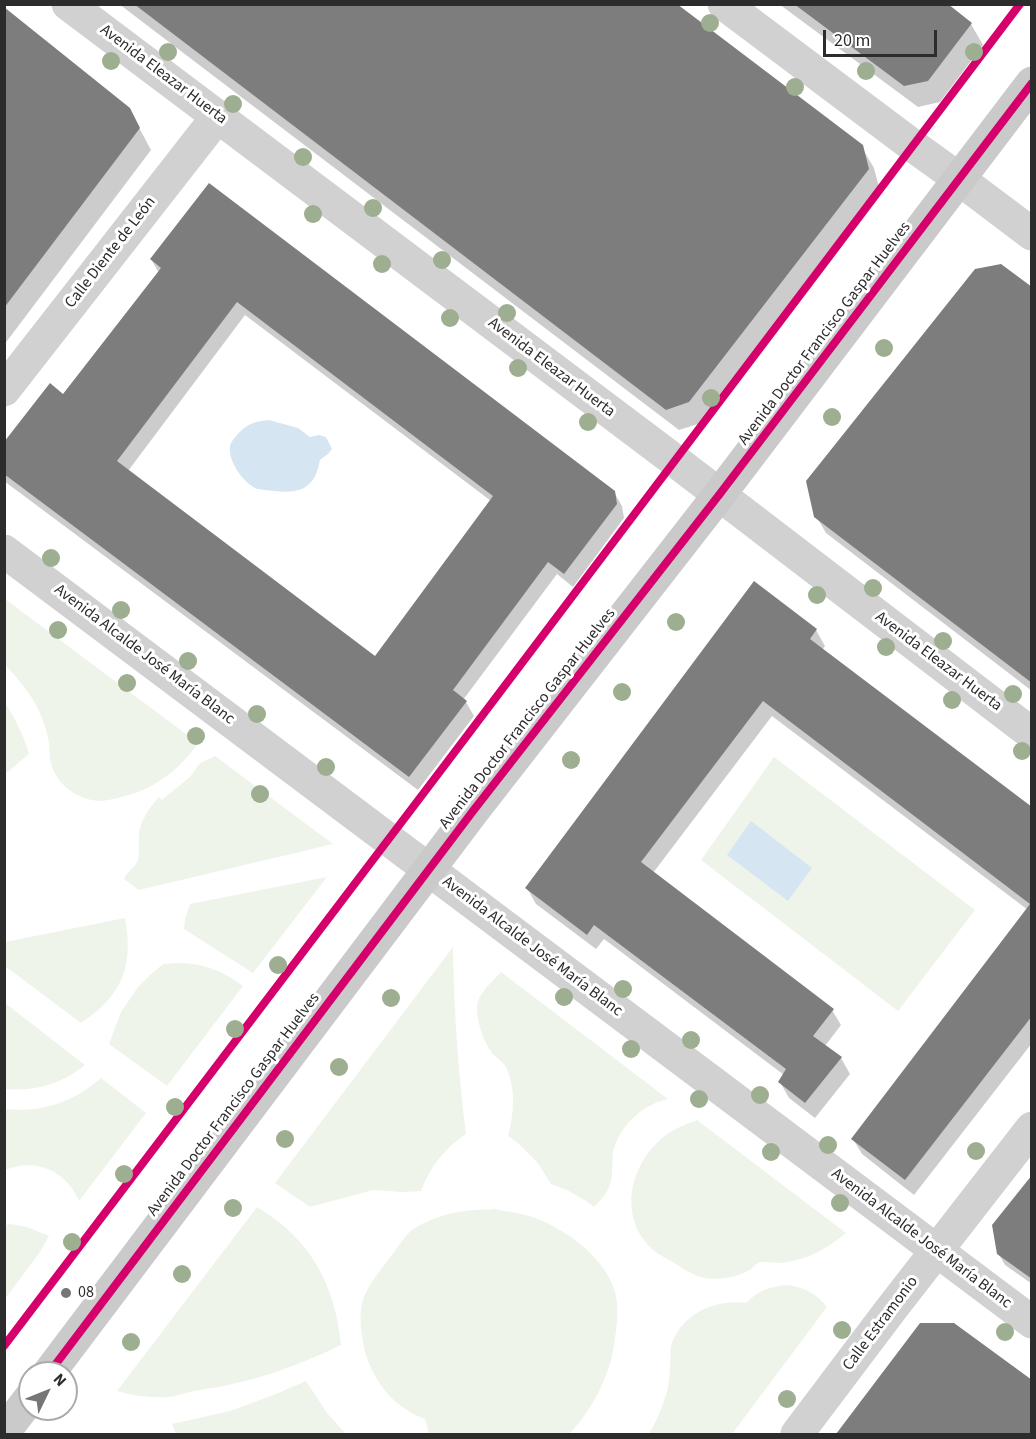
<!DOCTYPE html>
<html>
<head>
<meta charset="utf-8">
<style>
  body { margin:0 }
  #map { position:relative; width:1036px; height:1439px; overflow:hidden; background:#fff; font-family:"Source Sans 3",sans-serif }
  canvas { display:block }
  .frame { position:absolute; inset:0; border:6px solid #2c2c2c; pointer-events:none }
  .north { position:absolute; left:18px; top:1361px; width:60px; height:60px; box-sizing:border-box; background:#fff; border:2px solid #ababab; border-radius:50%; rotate:47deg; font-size:16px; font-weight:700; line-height:24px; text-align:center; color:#2c2c2c }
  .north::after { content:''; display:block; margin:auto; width:21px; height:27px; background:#767676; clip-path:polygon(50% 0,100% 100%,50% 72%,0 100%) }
  .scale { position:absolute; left:823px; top:30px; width:114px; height:27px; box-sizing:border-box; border:3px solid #2c2c2c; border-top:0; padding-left:8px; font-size:18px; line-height:21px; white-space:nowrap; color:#2c2c2c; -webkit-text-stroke:4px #fff; paint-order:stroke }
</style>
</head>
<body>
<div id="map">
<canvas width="1036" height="1439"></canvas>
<div class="frame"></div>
<div class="north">N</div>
<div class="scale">20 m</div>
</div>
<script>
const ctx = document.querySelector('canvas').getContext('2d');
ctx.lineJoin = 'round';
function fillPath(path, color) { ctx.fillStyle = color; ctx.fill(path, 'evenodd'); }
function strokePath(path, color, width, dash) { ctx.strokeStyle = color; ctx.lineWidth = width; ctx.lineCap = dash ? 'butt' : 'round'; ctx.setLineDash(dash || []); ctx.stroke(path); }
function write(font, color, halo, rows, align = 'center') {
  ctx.font = font + ' "Source Sans 3",sans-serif'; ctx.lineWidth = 6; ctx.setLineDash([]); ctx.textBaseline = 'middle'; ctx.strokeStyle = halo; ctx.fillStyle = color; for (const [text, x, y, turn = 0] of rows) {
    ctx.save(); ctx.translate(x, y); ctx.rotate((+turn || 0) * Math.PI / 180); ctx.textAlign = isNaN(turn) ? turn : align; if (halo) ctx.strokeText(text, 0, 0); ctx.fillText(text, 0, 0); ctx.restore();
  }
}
fillPath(new Path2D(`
  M 5,599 L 198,743 C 181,768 155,789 125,796 C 118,798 110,800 102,801 C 79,801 56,785 51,763 C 49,756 50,751 49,744 C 48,735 45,726 42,718 C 34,697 20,681 5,665 Z
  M 5,703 C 16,720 24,736 29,754 L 5,774 Z
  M 215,756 L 333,844 L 139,890 L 124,879 C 127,871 135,868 138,860 C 140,851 138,844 139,835 C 140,821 149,808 159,797 L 162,800 L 190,777 L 200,763 Z
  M 774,757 L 975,910 L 898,1011 L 701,860 Z
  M 327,877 L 253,973 L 184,929 L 185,919 L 190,904 Z
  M 125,918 C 134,966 122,996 81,1023 L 5,966 L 5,942 Z
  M 453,947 C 454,1010 458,1071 466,1134 C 444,1149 430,1167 421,1191 L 402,1192 L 373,1190 L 310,1207 L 275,1183 Z
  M 178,963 C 203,963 223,971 243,986 L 167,1086 L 109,1044 L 121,1012 L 138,987 L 150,975 L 163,964 Z
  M 501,972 L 668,1099 C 642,1105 620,1125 613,1152 C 612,1158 613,1165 612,1171 C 612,1187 605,1196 594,1207 L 586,1201 L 567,1190 L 551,1184 L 537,1162 L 519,1144 L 508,1136 C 514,1114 516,1089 506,1067 C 502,1060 494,1057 490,1050 C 483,1040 474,1014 478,1001 C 482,990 494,980 501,972 Z
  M 4,1003 L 5,1003 L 85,1065 C 62,1084 34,1092 5,1089 Z
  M 101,1078 L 146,1113 L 79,1201 C 67,1171 35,1157 5,1170 L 5,1109 C 41,1113 74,1102 101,1078 Z
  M 697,1120 L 846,1233 C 827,1249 807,1260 781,1263 C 774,1263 764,1261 758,1263 C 755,1265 753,1267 751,1269 C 743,1274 734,1277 725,1278 C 702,1281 693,1275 674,1263 C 666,1258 658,1255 651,1248 C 619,1217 629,1167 661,1139 C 671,1130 684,1125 697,1120 Z
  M 257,1207 C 310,1239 335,1283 341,1345 C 296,1367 250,1383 200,1390 C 189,1391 179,1396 168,1397 C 151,1398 134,1396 117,1391 Z
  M 495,1209 C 508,1212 522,1213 535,1218 C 564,1228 602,1256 613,1286 C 620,1303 617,1327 614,1345 C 609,1378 592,1410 569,1434 L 429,1434 L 425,1419 C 389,1406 366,1372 362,1335 C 360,1325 360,1314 362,1303 C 367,1285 380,1271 391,1256 C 398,1248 405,1234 415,1228 C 433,1217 455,1211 476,1210 C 482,1209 488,1210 495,1209 Z
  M 11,1224 L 27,1227 L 49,1236 L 40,1252 L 5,1299 L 5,1225 Z
  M 789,1285 C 805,1288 817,1294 827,1307 L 732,1434 L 649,1434 C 657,1420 664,1404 668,1387 C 669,1379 670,1372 670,1364 C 671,1358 670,1351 671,1346 C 681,1314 715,1299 746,1303 C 759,1290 771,1286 789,1285 Z
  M 306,1381 L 327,1413 L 346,1434 L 176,1434 L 172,1424 L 230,1411 L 276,1394 Z`), '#eff4ea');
fillPath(new Path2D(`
  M 269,420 L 298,428 L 310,437 L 319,435 L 326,437 L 332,449 L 328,454 L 320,460 C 315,488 301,494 274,491 C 268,490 260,490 255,488 C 242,481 228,461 230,446 C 231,442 234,438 237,435 C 246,424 256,421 269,420 Z
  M 751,821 L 812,868 L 788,901 L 727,855 Z`), '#d5e6f2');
fillPath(new Path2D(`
  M 119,4 L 674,4 L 861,146 L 874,168 L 880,191 L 701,423 L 679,430 Z
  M 779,4 L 946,4 L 971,24 L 983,45 L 940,102 L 918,107 Z
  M 4,9 L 129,109 L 151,150 L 4,345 Z
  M 209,185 L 614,492 L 622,506 L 624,518 L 573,587 L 557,574 L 463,700 L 466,702 L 474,716 L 418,790 L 4,481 L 4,444 L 64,396 L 159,273 L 151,259 ZM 245,315 L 491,501 L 375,658 L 128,471 Z
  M 1032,288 L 1032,691 L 826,533 L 816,516 Z
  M 755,583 L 816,630 L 825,646 L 822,650 L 1032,810 L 1032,1043 L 914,1195 L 862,1154 L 853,1139 L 1028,910 L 772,716 L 653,873 L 832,1010 L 841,1025 L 825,1046 L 841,1058 L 850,1074 L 815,1118 L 789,1098 L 780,1082 L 784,1075 L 604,939 L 596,949 L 536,904 L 527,888 Z
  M 1032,1176 L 1032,1284 L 1005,1265 L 998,1253 Z
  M 921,1324 L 1032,1382 L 1032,1434 L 838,1434 Z`), '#0003');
fillPath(new Path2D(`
  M 134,4 L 677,4 L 863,145 L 869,169 L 689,402 L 666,410 Z
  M 794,4 L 948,4 L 972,23 L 928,81 L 904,86 Z
  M 4,7 L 130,108 L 140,128 L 4,308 Z
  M 209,183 L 615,491 L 617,504 L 564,574 L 548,562 L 453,690 L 467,701 L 409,777 L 4,474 L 4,442 L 50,383 L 63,394 L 161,268 L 150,259 ZM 237,302 L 493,496 L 375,656 L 117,461 Z
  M 1001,264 L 1032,287 L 1032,683 L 814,517 L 806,481 L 975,269 Z
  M 754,581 L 817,629 L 810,639 L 1032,807 L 1032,1016 L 905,1180 L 851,1139 L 1030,904 L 763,701 L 641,862 L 834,1009 L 813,1036 L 842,1057 L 805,1103 L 778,1082 L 786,1069 L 594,925 L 587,935 L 525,888 Z
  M 1032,1175 L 1032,1279 L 997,1254 L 992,1225 Z
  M 920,1323 L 954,1323 L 1032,1380 L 1032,1434 L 836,1434 Z`), '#7d7d7d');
strokePath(new Path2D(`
  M 68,4 L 674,460 L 1032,734
  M 724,4 L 912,145 L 959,179 L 1032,234
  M 4,390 L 218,116
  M 4,551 L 1032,1322
  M 797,1434 L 892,1308 L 1032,1128`), '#d1d1d1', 33);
strokePath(new Path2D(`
  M 49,1373 L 473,811 L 719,495 L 1032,83
  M 4,1432 L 30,1398`), '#cacaca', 33);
strokePath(new Path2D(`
  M 4,1346 C 346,901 679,450 1020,4
  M 49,1373 L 473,811 L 719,495 L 1032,83`), '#d6006c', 8);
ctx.fillStyle = '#9eae91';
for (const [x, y] of [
  [710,23],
  [168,52],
  [974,52],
  [111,61],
  [866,71],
  [795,87],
  [233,104],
  [303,157],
  [373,208],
  [313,214],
  [442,260],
  [382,264],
  [507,313],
  [450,318],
  [884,348],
  [518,368],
  [711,398],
  [832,417],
  [588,422],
  [51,558],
  [873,588],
  [817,595],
  [121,610],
  [676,622],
  [58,630],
  [943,641],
  [886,647],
  [188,661],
  [127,683],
  [622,692],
  [1013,694],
  [952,700],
  [257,714],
  [196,736],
  [1022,751],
  [571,760],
  [326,767],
  [260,794],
  [278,965],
  [623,989],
  [564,997],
  [391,998],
  [235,1029],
  [691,1040],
  [631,1049],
  [339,1067],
  [760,1095],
  [699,1099],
  [175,1107],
  [285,1139],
  [828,1145],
  [976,1151],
  [771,1152],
  [124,1174],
  [840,1203],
  [233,1208],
  [72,1242],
  [182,1274],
  [842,1330],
  [1005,1332],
  [131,1342],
  [787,1399]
]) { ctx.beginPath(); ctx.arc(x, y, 9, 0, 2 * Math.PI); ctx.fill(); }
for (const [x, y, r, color] of [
  [66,1293,6,"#767676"]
]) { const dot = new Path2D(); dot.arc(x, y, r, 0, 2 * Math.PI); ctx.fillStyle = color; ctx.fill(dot); strokePath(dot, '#fff', 2); }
write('16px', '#2c2c2c', '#fff', [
  ["Avenida Eleazar Huerta",163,75,37],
  ["Calle Diente de León",111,253,-52],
  ["Avenida Doctor Francisco Gaspar Huelves",825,334,-53],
  ["Avenida Eleazar Huerta",551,368,37],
  ["Avenida Alcalde José María Blanc",144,655,37],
  ["Avenida Eleazar Huerta",938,662,37],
  ["Avenida Doctor Francisco Gaspar Huelves",528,719,-52],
  ["Avenida Alcalde José María Blanc",532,947,37],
  ["Avenida Doctor Francisco Gaspar Huelves",234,1105,-53],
  ["Avenida Alcalde José María Blanc",921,1239,37],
  ["Calle Estramonio",881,1324,-53]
]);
write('16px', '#2c2c2c', '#fff', [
  ["08",78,1293]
], 'left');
</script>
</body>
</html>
